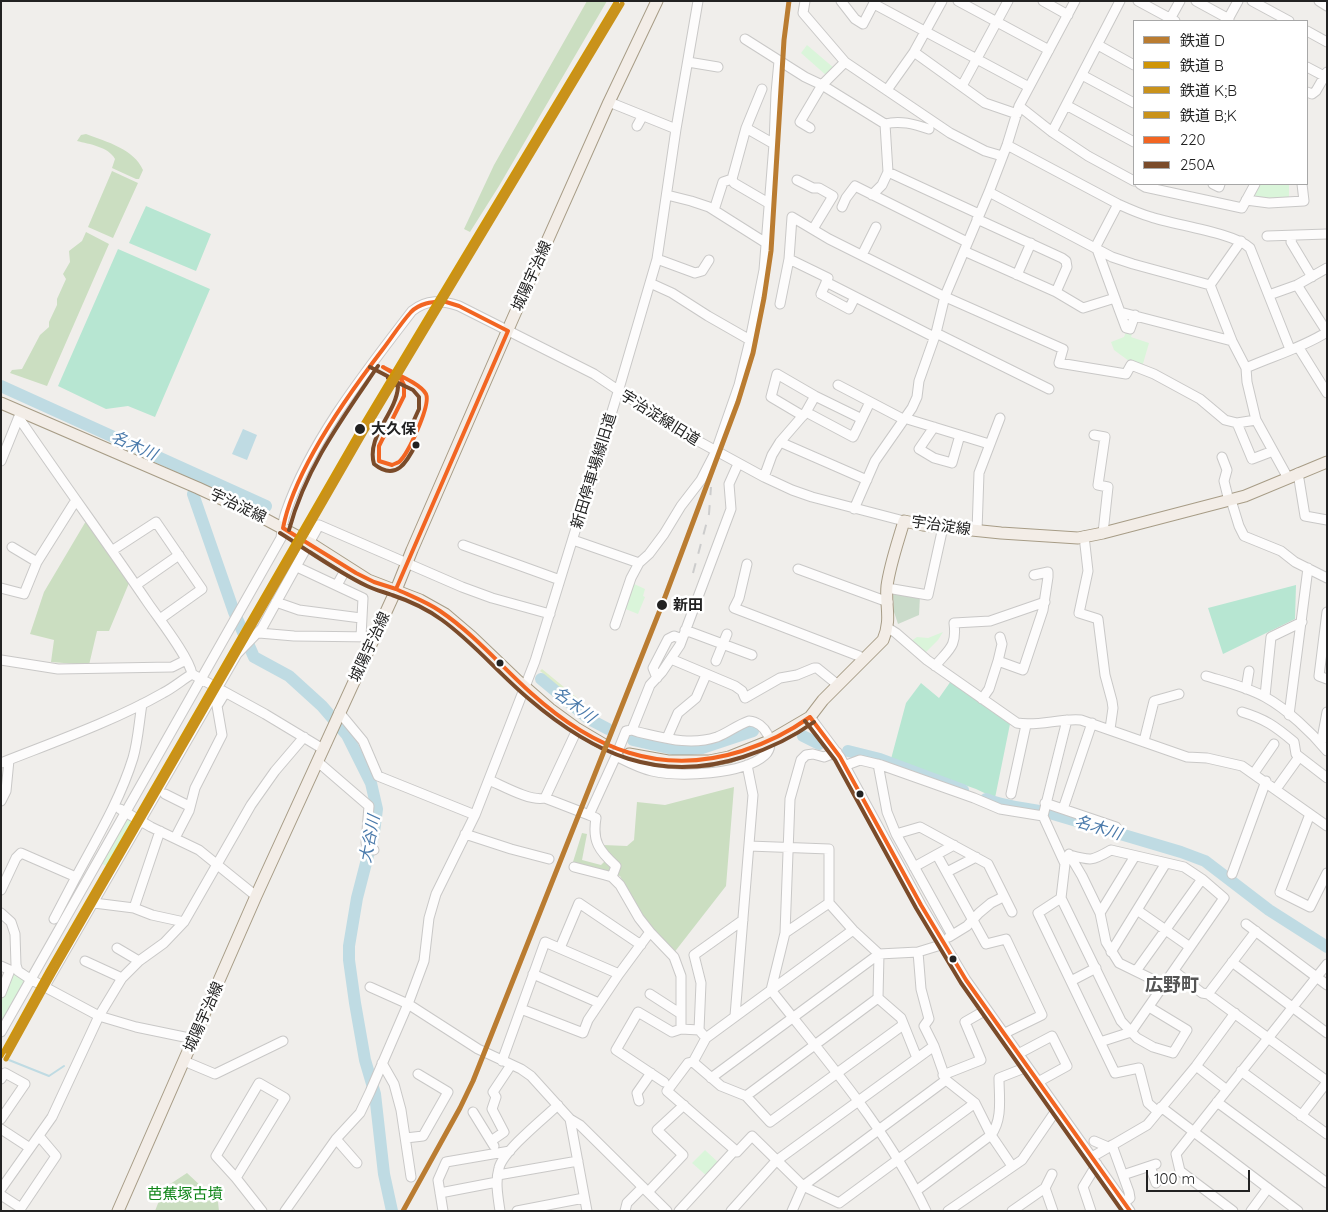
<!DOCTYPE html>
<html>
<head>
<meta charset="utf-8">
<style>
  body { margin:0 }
  #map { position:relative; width:1328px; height:1212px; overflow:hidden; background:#f0eeeb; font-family:Quicksand,"Noto Sans JP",sans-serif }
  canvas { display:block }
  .frame { position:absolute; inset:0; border:2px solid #222; pointer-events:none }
  .legend { position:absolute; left:1133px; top:20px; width:175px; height:165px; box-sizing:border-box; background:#fff; border:1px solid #a7a7a7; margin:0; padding:6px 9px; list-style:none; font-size:15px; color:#222 }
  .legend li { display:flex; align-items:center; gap:10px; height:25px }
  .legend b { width:25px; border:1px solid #a7a7a7 }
  .scale { position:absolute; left:1146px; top:1170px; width:104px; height:22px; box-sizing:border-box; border:2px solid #222; border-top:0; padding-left:6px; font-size:15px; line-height:18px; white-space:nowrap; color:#222; -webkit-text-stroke:4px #fff; paint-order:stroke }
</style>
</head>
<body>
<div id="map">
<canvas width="1328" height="1212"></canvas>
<div class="frame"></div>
<ul class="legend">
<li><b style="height:6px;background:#ba7c31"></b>鉄道 D</li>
<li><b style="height:6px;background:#cf9508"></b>鉄道 B</li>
<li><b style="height:6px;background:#c9921b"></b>鉄道 K;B</li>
<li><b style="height:6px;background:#c9921b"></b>鉄道 B;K</li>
<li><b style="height:6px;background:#f26522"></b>220</li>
<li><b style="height:6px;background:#7a4b2a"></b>250A</li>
</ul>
<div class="scale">100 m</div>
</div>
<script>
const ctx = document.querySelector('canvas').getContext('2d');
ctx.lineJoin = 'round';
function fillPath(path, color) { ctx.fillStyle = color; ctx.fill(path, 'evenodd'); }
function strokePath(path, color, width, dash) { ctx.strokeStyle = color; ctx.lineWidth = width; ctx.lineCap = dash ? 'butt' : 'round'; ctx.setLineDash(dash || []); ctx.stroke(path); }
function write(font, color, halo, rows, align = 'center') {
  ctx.font = font + ' Quicksand,"Noto Sans JP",sans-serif'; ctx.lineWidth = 5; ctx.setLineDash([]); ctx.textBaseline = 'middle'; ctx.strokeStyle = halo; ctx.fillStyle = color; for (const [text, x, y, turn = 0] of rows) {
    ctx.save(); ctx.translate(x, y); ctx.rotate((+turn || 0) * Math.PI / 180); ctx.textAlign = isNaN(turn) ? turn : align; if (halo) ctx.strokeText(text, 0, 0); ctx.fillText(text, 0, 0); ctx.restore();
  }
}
fillPath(new Path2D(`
  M 542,669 L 587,706 L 590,714 L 589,715 L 543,677 L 544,674 L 540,671 Z`), '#ddeccb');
fillPath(new Path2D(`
  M 587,1 L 607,1 L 499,186 L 470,232 L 464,229 L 494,165 Z
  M 86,134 C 107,142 134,149 143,170 L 139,179 L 136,179 L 112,168 L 115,159 C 109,147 89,144 77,141 L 81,135 Z
  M 112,171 L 138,183 L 113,238 L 88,227 Z
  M 86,232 L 109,244 L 47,386 L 10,373 L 12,370 L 22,369 L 40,335 L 49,327 L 49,322 L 57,305 L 57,299 L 66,279 L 63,274 L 70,262 L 69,251 L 82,241 Z
  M 86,521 L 129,583 L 109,631 L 97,631 L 89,665 L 51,662 L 54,640 L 30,634 L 44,592 Z
  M 734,787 L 726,886 L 673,954 L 641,918 L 620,876 L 572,865 L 582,833 L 587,834 L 582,860 L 601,865 L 605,861 L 603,845 L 627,846 L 634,840 L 637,802 L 665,805 Z
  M 187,1173 L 218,1202 L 219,1211 L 155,1211 L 164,1188 Z`), '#cbdec1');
fillPath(new Path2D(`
  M 893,593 L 920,596 L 919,615 L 898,624 L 894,612 Z`), '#cadbca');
fillPath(new Path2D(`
  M 807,45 L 834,68 L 827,76 L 801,53 Z
  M 1259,184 L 1289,184 L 1289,201 L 1255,198 L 1254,194 Z
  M 1126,332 L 1132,334 L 1131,337 L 1149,343 L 1142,367 L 1129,364 L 1129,361 L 1114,350 L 1111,342 L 1124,337 Z
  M 632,583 L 645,589 L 643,596 L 645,597 L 638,614 L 623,608 Z
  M 943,632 L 938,640 L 925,653 L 911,641 L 917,637 L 928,638 Z
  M 128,817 L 138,823 L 112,869 L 101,863 Z
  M 14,971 L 27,980 L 1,1026 L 1,999 L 11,974 Z
  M 705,1150 L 720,1164 L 708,1177 L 692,1163 Z`), '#daf5da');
fillPath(new Path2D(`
  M 146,206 L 211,234 L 196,271 L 129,243 Z
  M 118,249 L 210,289 L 155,417 L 128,406 L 106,409 L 58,386 Z
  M 1296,585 L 1295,619 L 1223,654 L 1208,608 Z
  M 951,681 L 1010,724 L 995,798 L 976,789 L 891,759 L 906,703 L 921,683 L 939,698 Z`), '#b7e6d2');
fillPath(new Path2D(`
  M 243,429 L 257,435 L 247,460 L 232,454 Z`), '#bfdbe3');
strokePath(new Path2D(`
  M 9,1060 L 49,1076 L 64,1066`), '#bfdbe3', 2);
strokePath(new Path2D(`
  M 1,386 L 266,506
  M 193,494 L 234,612 L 254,657 L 289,676 L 322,706 L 347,735 L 371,783 L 377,809 L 374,832 L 357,898 L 349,946 L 349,960 L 355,1003 L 365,1060 L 375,1094 L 384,1174 L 392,1211
  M 541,679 L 589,719 L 608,729
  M 803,736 L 819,744
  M 633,740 L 677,750 L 702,748 L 753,731
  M 848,751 L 880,759 L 963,790
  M 986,799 C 1007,808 1031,808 1053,814 L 1181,852 L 1205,861 L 1269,910 L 1327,947`), '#bfdbe3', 12);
const minor = new Path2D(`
  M 805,1 L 803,13 L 845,62 L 950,133 L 985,151 L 1002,156
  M 841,1 L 855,19 L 863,24 L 875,1
  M 958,1 L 1049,50
  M 1043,1 L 1068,15
  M 1138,1 L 1175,21
  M 1196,1 L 1229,19
  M 1252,1 L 1289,21
  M 1319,1 L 1327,6
  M 874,4 L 1029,87
  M 1170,19 L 1180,1
  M 1227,21 L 1238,1
  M 1307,31 L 1327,42
  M 745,39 L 805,77 L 822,85 L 885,124
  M 1098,45 L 1134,65
  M 914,52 L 985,103 L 1017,114
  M 688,62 L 718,67
  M 1307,67 L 1324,76
  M 1082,75 L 1134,103
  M 962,86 L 1008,1
  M 887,90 L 914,52 L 942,1
  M 1307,92 L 1312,94 L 1316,91 L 1327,72
  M 609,102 L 676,129
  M 1066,105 L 1134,142
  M 1019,106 L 1052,132 L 1088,156 L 1134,181
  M 637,126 L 642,117
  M 746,128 L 774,144
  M 810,128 L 800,122 L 822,85 L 845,62
  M 929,129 C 914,124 900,120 885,124 L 888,172 L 979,214
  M 1052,132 L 1120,1
  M 1007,145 L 1118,204 C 1129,209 1140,214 1151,217 C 1174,225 1235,233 1250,248 L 1290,349
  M 732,179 L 734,183 L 770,204
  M 797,180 L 813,188 L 819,188 L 833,196 L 813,229
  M 1140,184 L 1145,187 L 1242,208 L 1255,184
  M 1213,184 L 1219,187 L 1220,184
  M 989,192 L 1112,257 L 1133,264 L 1210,285
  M 667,195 L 691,201 L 709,207 L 766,243
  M 872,195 L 882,185 L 888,172
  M 1246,200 L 1269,203 L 1304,201 L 1302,184
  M 842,207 L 846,198 L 855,186 L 967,242
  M 714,210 L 723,182 L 732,179 L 746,128 L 762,89
  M 977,219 L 1062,258 L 1066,261 L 1067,267 L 1056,292
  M 1267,236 L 1327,234
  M 1292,236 L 1291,242 L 1312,277
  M 1241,241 L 1210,285 L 1232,341 L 1246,368 L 1247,382 L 1256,420 L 1288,478
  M 1095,248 L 1118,204
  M 1097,249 L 1120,312 L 1232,341
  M 964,251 L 1056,292 L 1083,308 L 1115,298
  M 862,255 L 876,227
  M 657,259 L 695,273 L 702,271 L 709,260
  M 789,259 L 828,278 L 821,294 L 849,309 L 855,297
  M 1017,275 L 1031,243
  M 826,282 L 934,337
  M 650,283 L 672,293 L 708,316 L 750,340
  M 1269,295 L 1297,285 L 1327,268
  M 780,304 L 789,259 L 792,217 L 829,239 L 941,295 L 1063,349 L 1059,363 L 1126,374 L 1131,365 L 1154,374 L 1200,399 L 1225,420 L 1237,423 L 1256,420
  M 1120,312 L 1126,328 L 1130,329 L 1135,315
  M 936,333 L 1049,389
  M 1299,348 L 1327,393
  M 1246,368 C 1273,356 1302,348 1327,332 L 1297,285
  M 838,385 L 903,419
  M 806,412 L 853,437 L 870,402
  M 803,416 L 771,397 L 777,374 L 815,396
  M 19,418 C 61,480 106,541 148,603 C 159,619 189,657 192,674 L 265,714 L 323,749
  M 904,418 L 989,444
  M 1237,423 L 1252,459 L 1273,451
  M 934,427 L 919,449 L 934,458 L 952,463 L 960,435
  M 1094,435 L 1105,437 L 1098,485 L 1108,487 L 1103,533
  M 780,442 L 867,480
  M 1222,457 L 1227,470 L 1224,481 L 1229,501
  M 1,461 L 20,414
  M 1298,473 L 1305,516 L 1327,520
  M 764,477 L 772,455 L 780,442 L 806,412 L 815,396 L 862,419
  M 1231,500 L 1239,526 L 1244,536 L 1281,551 L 1295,562 L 1327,578
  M 854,509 L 875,461 L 912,408 L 917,397 L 919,381 L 936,333 L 945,296 L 989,192 L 1007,145 L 1019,106 L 1075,1
  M 977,531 L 979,473 L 1000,418
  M 1084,536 L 1088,571 L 1079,613 L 1098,619 L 1105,675 L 1112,701 L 1113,708 L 1110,729
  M 573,540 L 639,563
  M 463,545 L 560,580
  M 12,547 L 37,562
  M 113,550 L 156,522 L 202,589 L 160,619
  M 747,564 L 739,598 L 734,608 L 859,656 L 863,660
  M 297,567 L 363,598 L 361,637
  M 798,569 L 888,602
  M 136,585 L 179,555
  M 337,585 L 347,567
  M 1,588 L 24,594 L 37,562 L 76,500
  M 887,588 L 928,595 L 943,527
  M 276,602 L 299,610 L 361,618
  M 1327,612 L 1319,676 L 1327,679
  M 615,625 L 631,578 L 639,563 L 649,554 L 664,534 L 681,506 L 701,480 L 716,451 L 739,385 L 750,340 L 764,270 L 774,144 L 776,93 L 779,61
  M 888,628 L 896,633 L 927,660 L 1017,723 C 1038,727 1060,718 1081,720 L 1187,757 L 1207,758 L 1242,766 L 1327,826
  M 685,630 L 752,655
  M 259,633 L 294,636 L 374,637
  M 671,659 L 735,686 L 742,691 L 745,698 L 780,678 L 797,675 L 814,668 L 817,668 L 838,685
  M 1,660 L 58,669 L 172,667 L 186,660
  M 716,661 L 727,634
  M 998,661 L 1002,644 L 1000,637
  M 935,666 C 949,649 957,647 954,623 L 990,621 L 1045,602
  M 1206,676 C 1226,682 1247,687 1265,697 C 1287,709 1312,733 1327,751
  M 657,678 L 653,668 L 668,639 L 674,636 L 682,639
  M 1246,689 L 1249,671
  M 1265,696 L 1271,637 L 1302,622
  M 982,699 L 989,689 L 998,661 L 1023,670 L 1043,610 L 1048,577 L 1048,572 L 1034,575
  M 339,712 L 363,741 L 378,776 L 475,815
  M 1242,712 C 1265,719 1275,726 1294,742 L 1296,754 L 1327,778
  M 1289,715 L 1308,568
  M 810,717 L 840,757 L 921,905 L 966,980 L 1130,1211
  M 749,721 C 765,722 777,744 765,755 C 743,775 679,777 652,771 C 639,768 628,762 616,756 L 626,731 L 632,730 L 638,732 C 665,738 690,746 717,737 C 728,733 737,725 749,721 Z
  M 632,730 L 650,685 L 662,672 L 680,645 L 731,509 L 729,484 L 738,464
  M 667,738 L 678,713 L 696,698 L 706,675
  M 1144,741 L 1154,701 L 1179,694
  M 1321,744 L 1327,712
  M 837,752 L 824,757 L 813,754 L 806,755 L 801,760 L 790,799 L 785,933 L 771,990 C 826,1060 887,1129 926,1211
  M 318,762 L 369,806 L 366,843 L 374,850
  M 1,763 C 54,742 114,721 163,693 C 173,688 182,680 192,674
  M 878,764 L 887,812 L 896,834 L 952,935
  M 844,766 L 860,760 L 881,765 L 974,798 L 1000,809 L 1043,816 L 1065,864 L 1061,898 L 1121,1021 L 1137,1038 L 1153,1047 L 1173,1053 L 1187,1030 L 1149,1007
  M 1254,773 L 1274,744
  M 489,780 C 503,786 531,802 545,798 L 589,815
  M 1276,789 L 1299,757
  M 165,794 L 189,806
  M 1011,794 L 1026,725
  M 545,798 L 575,734
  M 1,801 L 6,791 L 9,760
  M 1045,803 L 1116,827
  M 120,809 L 151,827 L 199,850 L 256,896
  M 1063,809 L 1092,723
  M 1310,814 L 1280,892 L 1310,907 L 1327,873
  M 1043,816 L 1067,720
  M 465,834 L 511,849 L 549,859
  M 896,834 L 920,827 L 988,864 L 1012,912
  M 175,838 L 189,811 L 195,788 L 222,735 L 217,706 L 225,693
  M 749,846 L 829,849 L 829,903 L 853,930 L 879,954 L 918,952 L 944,944
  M 1069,854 L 1082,876 L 1100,913 L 1106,942 L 1119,963 L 1164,985
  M 937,855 L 986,944 L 1006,939 L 1042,1015 L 1003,1034
  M 1070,855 C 1091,861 1092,861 1111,850 L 1184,867 L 1202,879 L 1224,898 L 1131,1032 L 1100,1042
  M 574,867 L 605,875 L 612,877 L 620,885 L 639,918 L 650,932
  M 914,867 L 954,845
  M 947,872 L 976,857
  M 1232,874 L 1266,781
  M 612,877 L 616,866 C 599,851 592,841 596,818 L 589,815 L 616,756
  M 1,890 L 16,858 L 21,853 L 76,877 C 97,838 120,800 133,758 C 138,741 139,722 142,704
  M 1061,898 L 1038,913 L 1115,1073 L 1139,1068 L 1148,1103 L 1158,1112
  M 94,903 L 134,908 L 152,915 L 184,922
  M 134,908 L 160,831
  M 1137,910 L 1190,947
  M 1,913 L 11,922 L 15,934 L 16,965 L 18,971 L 30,979 L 99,1016 L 136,1027 L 194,1039
  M 1100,913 L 1135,856
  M 54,919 L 76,877
  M 1246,924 L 1327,985
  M 853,930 L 706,1038 L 693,1062 L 721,1086 L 746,1096 L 770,1122 L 903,1025
  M 785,933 L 829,903
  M 949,937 L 967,926 L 979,913 L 991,903 L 1003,897
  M 117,948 L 139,961
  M 560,948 L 579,903 L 641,945
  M 918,952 L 921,989 L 929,1019 L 924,1026 L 934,1046 L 946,1080 L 975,1103 L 991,1135 L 1012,1166
  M 1111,952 L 1166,863
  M 85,961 L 122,978
  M 1232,962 L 1327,1033
  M 1,966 L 10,970 L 1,993
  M 1136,971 L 1202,879
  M 1174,971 L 1202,993 L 1208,994 L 1327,1081
  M 533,974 L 599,1003
  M 619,974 L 650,932 L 674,957 L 681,976 L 681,1029 L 699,1030 L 706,1038
  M 1071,981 L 1096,968
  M 45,986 L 237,654 L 262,628 L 319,525 L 462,587 L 492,598 L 550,614
  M 370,987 L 408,1004 L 478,1049 L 521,1069 L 531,1076 L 570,1119 L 587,1211
  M 650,994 L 681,1014
  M 1208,994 L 1256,931
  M 878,998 L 901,1018 L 917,1058
  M 878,998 L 879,954
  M 735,1016 L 753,795 L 747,765
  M 699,1030 L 701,983 L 694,955 L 743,920
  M 1,1032 L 281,538 C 282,529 283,520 286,512 C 311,440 366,371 412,311 C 427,299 442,300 459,306 L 594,374 L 676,429 L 764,477 L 792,490 L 812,497 L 904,521
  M 1018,1054 L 1052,1036 L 1067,1066 L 1038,1082
  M 184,1061 L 215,1074 L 283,1041
  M 502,1061 L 545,942 L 619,974 L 588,1020 L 583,1033 L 521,1009
  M 693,1062 L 688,1063 L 667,1091 L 735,1150
  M 382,1063 L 394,1084 L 401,1110 L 411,1177
  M 1196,1066 L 1227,1090
  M 1241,1071 L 1327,1134
  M 943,1075 L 981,1060 L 965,1022 L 986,1010
  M 711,1078 L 879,954
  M 1,1079 L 5,1073 L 25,1084 L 1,1119
  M 664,1082 L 616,1050 L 638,1012 L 672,1032 L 681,1029
  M 746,1096 L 878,998
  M 639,1101 L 637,1093 L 651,1073
  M 1217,1102 L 1327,1183
  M 1161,1107 L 1298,1211
  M 473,1112 L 494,1146
  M 1301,1116 L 1327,1082
  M 570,1119 L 580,1125 L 667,1211
  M 1,1129 L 30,1148
  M 406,1138 L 423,1136 L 448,1092 L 418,1074
  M 336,1139 L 357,1163
  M 491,1141 L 504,1132 L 492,1109 L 496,1097 L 493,1092 L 511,1065
  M 1094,1141 L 1108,1147
  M 1112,1145 L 1129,1192 L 1130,1198 L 1124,1203
  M 1092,1157 L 1147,1125 L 1196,1066 L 1235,1013
  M 1150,1166 L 1156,1183
  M 498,1175 L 578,1161
  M 1123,1175 L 1156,1164
  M 236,1178 L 285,1098 L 259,1083 L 216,1156 L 236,1178 L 262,1211
  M 1045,1188 L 1052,1174
  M 1,1189 L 52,1117 L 99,1016 L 122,978 L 139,961 L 164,943 L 184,922 L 251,805 L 275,771 L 304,737
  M 916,1191 L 991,1135 C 1003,1119 999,1097 999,1078 L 1027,1067
  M 648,1192 L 683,1155 L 657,1130 L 684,1105
  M 440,1193 L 497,1182
  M 1,1195 L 21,1208 L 56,1156 L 39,1136
  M 285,1211 L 336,1139 L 360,1113 L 370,1092 L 408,1004 L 424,961 L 429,918 L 436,894 L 475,815 L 535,661 L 618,392 L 657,259 L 676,129 L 698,1
  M 443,1211 L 438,1180 L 446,1162 L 510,1151
  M 500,1211 C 498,1197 495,1182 499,1168 C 503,1151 544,1118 558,1105
  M 517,1211 L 584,1198
  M 625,1211 L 627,1203 L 643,1187
  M 679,1211 L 735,1150 L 737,1152 L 752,1136 L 803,1186 L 839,1203 L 975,1103
  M 731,1211 L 776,1161 L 934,1046
  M 792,1211 L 803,1186 L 946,1080
  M 948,1211 L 1022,1160 L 1057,1109
  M 1012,1211 L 1045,1188 L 1053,1211
  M 1091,1211 L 1083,1187 L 1097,1164
  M 1233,1211 L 1180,1171 L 1176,1154 L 1327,964
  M 1251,1211 L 1268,1188`);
const major = new Path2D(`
  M 1,403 L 198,488 L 265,519 L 310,543 L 368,580 L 420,600 L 445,614 L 472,637 L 518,681 L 550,709 L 576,728 L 603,744
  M 629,754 L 668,761 L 709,761 L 729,757 L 769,741 L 810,717 L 823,700 L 883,640 C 892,619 885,606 887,586 C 890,564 898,542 904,521 L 923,525 L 1001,533 L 1078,538 L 1103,533 L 1245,496 L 1327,462
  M 118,1211 L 256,896 L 396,590 L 412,550 L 513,318 L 609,102 L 657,1`);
strokePath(minor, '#c9c8c7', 11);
strokePath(major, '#a79c86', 13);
strokePath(minor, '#fdfcfc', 9);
strokePath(major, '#f3ede7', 11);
strokePath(new Path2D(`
  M 693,573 L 709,514 L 711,487`), '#ccc', 2, [10, 10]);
strokePath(new Path2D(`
  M 443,301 L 459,306 L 508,331 L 396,589 L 374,582 L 356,573 L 283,528 C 294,470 347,396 383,349 C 392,337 401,323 411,312 C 420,303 432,302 443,301 Z
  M 383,367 C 393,373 420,383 426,394 C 431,405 408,454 399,462 C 397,463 394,464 392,465 L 379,461 L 379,446 L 404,396 L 404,385 L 400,377 Z
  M 396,589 C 411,596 427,602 440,611 C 474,634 501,666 531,693 C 593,749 660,777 742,751 C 767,743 789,732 810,717
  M 810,717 L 840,757 L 921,905 L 966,980 L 1130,1211`), '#f26522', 4);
strokePath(new Path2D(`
  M 370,367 L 391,378 L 398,387 C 396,414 366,436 374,464 C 396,482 407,462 416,444
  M 388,378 L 413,390 L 419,397 L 419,409 L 414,420
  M 289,530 C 306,467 342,419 378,366
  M 280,533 C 309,551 336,571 367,586 C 375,590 384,592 392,595 C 410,601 427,609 442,620 C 474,643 499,674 529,699 C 593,754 659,784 743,757 C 768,749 792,738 814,722
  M 805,721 L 835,760 L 916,908 L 961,983 L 1122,1211`), '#7a4b2a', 4);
strokePath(new Path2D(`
  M 403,1211 L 460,1108 L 473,1081 L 662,605 L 738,402 L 753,353 L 764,298 L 771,251 L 784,40 L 789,1`), '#ba7c31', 5);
strokePath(new Path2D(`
  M 1,1056 L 48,971 L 360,429 L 617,1`), '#cf9508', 5);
strokePath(new Path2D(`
  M 6,1059 L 53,974 L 365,432 L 622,4`), '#c9921b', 5);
strokePath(new Path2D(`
  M 6,1051 L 49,972 L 362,431 L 617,4`), '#c9921b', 5);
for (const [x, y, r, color] of [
  [360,429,6,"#222"],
  [416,445,4.5,"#222"],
  [662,605,6,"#222"],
  [500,663,4.5,"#222"],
  [860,794,4.5,"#222"],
  [953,959,4.5,"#222"]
]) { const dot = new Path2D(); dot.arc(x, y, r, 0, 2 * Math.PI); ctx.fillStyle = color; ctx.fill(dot); strokePath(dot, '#fff', 2); }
write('15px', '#222', '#fff', [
  ["城陽宇治線",532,276,-66],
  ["宇治淀線旧道",660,418,32],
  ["新田停車場線旧道",594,471,-73],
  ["宇治淀線",238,506,25],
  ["宇治淀線",941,526,8],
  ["城陽宇治線",370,647,-65],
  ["城陽宇治線",204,1017,-66]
]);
write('bold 15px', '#222', '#fff', [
  ["大久保",371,429],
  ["新田",673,605]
], 'left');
write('15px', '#0c8416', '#fff', [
  ["芭蕉塚古墳",185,1194]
]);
write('italic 16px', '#4a7aab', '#fff', [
  ["名木川",134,446,24],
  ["名木川",574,705,37],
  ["名木川",1098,828,17],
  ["大谷川",370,839,-79]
]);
write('bold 18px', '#555', '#fff', [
  ["広野町",1172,986]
]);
</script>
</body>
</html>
